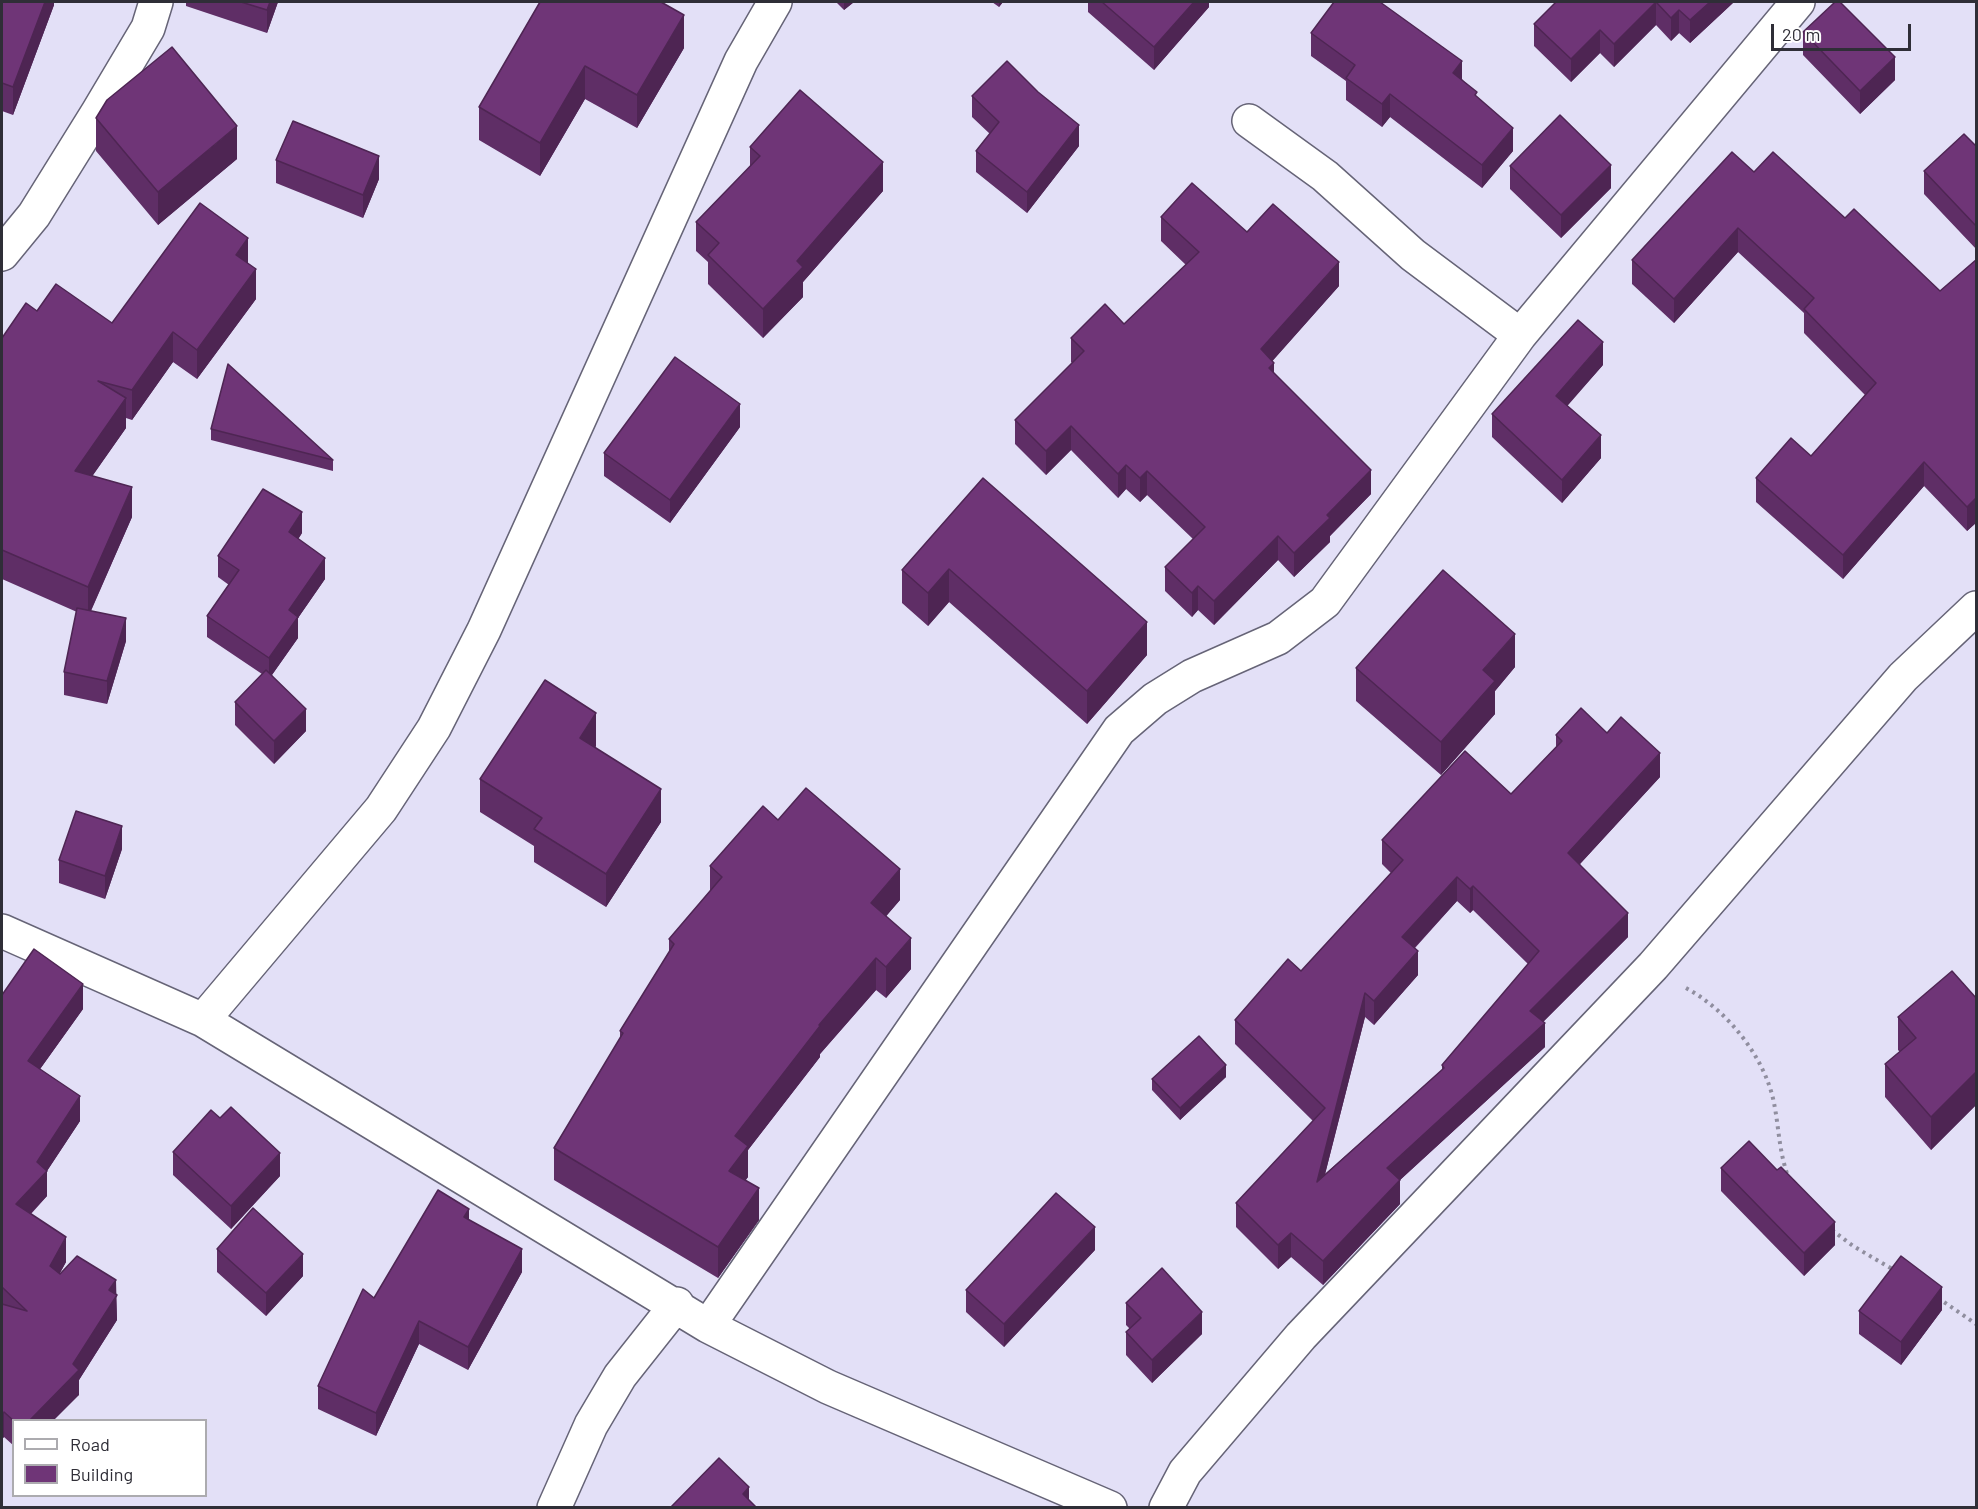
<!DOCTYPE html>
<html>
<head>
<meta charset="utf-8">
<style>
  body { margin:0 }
  #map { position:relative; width:1978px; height:1509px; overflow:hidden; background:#e3e0f7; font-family:Barlow,sans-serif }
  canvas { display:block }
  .frame { position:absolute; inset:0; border:3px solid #2f2e37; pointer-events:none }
  .legend { position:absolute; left:12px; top:1419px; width:195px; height:78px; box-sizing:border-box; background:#fff; border:2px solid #acabaf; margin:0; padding:8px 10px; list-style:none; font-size:18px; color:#2f2e37 }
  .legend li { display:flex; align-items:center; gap:12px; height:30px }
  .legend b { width:30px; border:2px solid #acabaf }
  .scale { position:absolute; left:1771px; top:24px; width:140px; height:27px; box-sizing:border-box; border:3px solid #2f2e37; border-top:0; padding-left:8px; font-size:18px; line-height:21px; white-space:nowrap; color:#2f2e37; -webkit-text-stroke:4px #fff; paint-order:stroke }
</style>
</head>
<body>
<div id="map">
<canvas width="1978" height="1509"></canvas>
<div class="frame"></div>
<ul class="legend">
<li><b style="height:8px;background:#fff"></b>Road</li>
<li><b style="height:16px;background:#6f3577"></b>Building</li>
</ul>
<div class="scale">20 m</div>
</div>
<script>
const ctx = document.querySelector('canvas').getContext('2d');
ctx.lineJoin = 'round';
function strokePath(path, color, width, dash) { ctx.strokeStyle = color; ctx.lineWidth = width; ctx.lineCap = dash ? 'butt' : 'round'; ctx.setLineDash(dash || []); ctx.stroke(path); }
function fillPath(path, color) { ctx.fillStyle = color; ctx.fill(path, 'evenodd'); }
const minor = new Path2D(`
  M 1249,121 L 1325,176 L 1413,255 L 1520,335
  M 2,254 L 34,215 L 98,112 L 148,28 L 156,2
  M 2,931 L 203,1020 L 708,1326 L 828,1387 L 1110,1508
  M 203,1020 L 381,809 L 434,728 L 484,630 L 741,61 L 775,2
  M 708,1326 L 1119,730 L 1155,699 L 1192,676 L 1278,638 L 1325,602 L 1520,335 L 1798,2
  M 554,1508 L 591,1425 L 620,1376 L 677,1304
  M 1166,1508 L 1185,1472 L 1301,1336 L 1653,966 L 1903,677 L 1976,608`);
strokePath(minor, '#666477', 36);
strokePath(new Path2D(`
  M 1686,988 C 1727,1010 1765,1057 1774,1103 C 1779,1128 1779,1152 1788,1176
  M 1832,1230 L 1853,1246 L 1894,1270
  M 1938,1298 L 1976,1324`), '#908e9f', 4, [3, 4.5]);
strokePath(minor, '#fff', 33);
fillPath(new Path2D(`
  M 2,2 L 54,2 L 54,5 L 13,115 L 2,111 Z
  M 186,2 L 278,2 L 267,33 L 186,6 Z
  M 540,2 L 684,48 L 637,128 L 585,99 L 540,176 L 479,140 L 479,107 Z
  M 836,2 L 854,2 L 844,10 Z
  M 992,2 L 1003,2 L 999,7 Z
  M 1088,2 L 1209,2 L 1209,7 L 1154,70 L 1088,12 Z
  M 1556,2 L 1734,2 L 1690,43 L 1679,33 L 1671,41 L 1656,25 L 1614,67 L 1600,53 L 1571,82 L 1534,46 L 1534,24 Z
  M 1803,32 L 1895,80 L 1860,114 L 1803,55 Z
  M 1311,33 L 1462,79 L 1477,97 L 1513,151 L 1482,188 L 1390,117 L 1382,127 L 1346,100 L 1346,81 L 1311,56 Z
  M 972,96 L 1079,146 L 1027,213 L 976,172 L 976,151 L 990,134 L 972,117 Z
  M 96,118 L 237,159 L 158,225 L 96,151 Z
  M 750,147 L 883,191 L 803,282 L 803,297 L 763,338 L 708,284 L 708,262 L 696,251 L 696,222 L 750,167 Z
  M 1977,147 L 1977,250 L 1924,194 L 1924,171 Z
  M 276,160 L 379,179 L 363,218 L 276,183 Z
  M 1510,166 L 1611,188 L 1561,238 L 1510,189 Z
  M 1754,172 L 1845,218 L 1940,291 L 1977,259 L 1977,522 L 1967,531 L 1924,486 L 1843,579 L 1756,502 L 1756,478 L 1811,456 L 1865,395 L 1804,333 L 1804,313 L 1738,252 L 1674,323 L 1632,284 L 1632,260 Z
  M 1161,217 L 1247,232 L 1339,286 L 1272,361 L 1274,373 L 1371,494 L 1330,536 L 1330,542 L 1294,577 L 1278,560 L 1214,625 L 1198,610 L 1192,617 L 1165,591 L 1165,567 L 1193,539 L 1147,495 L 1140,502 L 1126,489 L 1118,498 L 1071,450 L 1046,475 L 1015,444 L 1015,420 L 1072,363 L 1071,362 L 1071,338 L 1124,324 L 1186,265 L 1161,241 Z
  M 248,263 L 256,299 L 197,379 L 173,362 L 132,420 L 126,418 L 126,428 L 92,476 L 132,517 L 91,611 L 126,641 L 107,704 L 64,695 L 64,672 L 77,612 L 2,579 L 2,338 L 37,311 L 112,323 Z
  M 1603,365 L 1567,405 L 1601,458 L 1562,503 L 1492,437 L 1492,414 Z
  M 740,427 L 670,523 L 604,476 L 604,453 Z
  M 211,429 L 333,460 L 333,471 L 211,440 Z
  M 983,478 L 1147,655 L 1087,724 L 949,602 L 928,626 L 902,603 L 902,570 Z
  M 302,533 L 298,539 L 325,579 L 298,618 L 298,638 L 272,675 L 306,731 L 274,764 L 235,725 L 235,702 L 262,674 L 207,637 L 207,616 L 229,585 L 218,577 L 218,556 Z
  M 1515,667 L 1495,691 L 1495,714 L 1441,775 L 1356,701 L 1356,668 Z
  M 1607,733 L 1660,777 L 1580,864 L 1628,937 L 1543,1022 L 1545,1047 L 1400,1180 L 1400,1204 L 1323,1285 L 1291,1257 L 1278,1269 L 1236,1227 L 1236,1203 L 1313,1121 L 1235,1044 L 1235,1020 L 1301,971 L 1391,873 L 1382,864 L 1382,840 L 1511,794 L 1556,747 L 1556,735 ZM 1457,901 L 1470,913 L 1473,910 L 1528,964 L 1442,1065 L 1442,1070 L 1325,1174 L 1365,1017 L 1374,1025 L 1418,975 L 1415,948 Z
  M 596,746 L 595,748 L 661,822 L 606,907 L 534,862 L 534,846 L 480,812 L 480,779 Z
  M 778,820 L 900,900 L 886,916 L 911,969 L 886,998 L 876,990 L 820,1054 L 820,1057 L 748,1150 L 748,1177 L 745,1181 L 759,1220 L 718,1278 L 554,1180 L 554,1148 L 620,1039 L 620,1031 L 669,953 L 669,939 L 710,891 L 710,866 Z
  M 122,849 L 105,899 L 59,883 L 59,860 Z
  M 2,995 L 83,1009 L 40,1069 L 80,1121 L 47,1171 L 47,1196 L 31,1214 L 66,1262 L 60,1273 L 116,1294 L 117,1320 L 79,1380 L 79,1395 L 14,1420 L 14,1446 L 4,1437 L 2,1439 Z
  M 1977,999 L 1977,1104 L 1931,1150 L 1885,1097 L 1885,1064 L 1900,1052 L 1898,1050 L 1898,1017 Z
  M 1226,1077 L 1180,1120 L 1152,1090 L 1152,1079 Z
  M 173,1152 L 280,1176 L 231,1229 L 173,1175 Z
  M 1721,1168 L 1777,1170 L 1835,1245 L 1804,1276 L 1721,1191 Z
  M 469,1220 L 522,1272 L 468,1370 L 419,1344 L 376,1436 L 318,1409 L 318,1386 L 374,1298 Z
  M 217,1249 L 303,1276 L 266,1316 L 217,1272 Z
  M 1095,1250 L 1004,1347 L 966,1312 L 966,1290 Z
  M 1126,1303 L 1202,1334 L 1152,1383 L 1126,1355 L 1126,1332 L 1130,1329 L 1126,1325 Z
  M 1942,1310 L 1901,1365 L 1859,1334 L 1859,1311 Z`), '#5f2e66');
fillPath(new Path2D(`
  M 45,2 L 54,2 L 54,5 L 13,115 L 13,87 Z
  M 270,2 L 278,2 L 267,33 L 267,10 Z
  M 844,2 L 854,2 L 844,10 Z
  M 999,2 L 1003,2 L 999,7 Z
  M 1194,2 L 1209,2 L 1209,7 L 1154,70 L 1154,47 Z
  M 1656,2 L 1656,25 L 1614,67 L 1614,44 Z
  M 1710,2 L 1734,2 L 1690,43 L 1690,20 Z
  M 1679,10 L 1679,33 L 1671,41 L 1671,18 Z
  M 684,15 L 684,48 L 637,128 L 637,95 Z
  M 1600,30 L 1600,53 L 1571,82 L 1571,59 Z
  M 1895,57 L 1895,80 L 1860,114 L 1860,91 Z
  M 1462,61 L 1462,84 L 1453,73 Z
  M 585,66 L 585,99 L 540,176 L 540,143 Z
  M 1390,94 L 1390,117 L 1382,127 L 1382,104 Z
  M 1079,125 L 1079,146 L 1027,213 L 1027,192 Z
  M 237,126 L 237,159 L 158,225 L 158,192 Z
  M 1513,128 L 1513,151 L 1482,188 L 1482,165 Z
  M 379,156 L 379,179 L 363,218 L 363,195 Z
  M 883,162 L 883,191 L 803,282 L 803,297 L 763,338 L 763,309 L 797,261 Z
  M 1611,165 L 1611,188 L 1561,238 L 1561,215 Z
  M 1738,228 L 1738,252 L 1674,323 L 1674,299 Z
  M 248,238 L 248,268 L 236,255 Z
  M 1339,262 L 1339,286 L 1261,374 L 1261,349 Z
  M 256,269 L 256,299 L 197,379 L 197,350 Z
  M 173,332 L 173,362 L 132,420 L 132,390 Z
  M 1603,342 L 1603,365 L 1556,419 L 1556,396 Z
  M 1274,363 L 1274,387 L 1269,368 Z
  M 126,398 L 126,428 L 75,501 L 75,471 Z
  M 740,404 L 740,427 L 670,523 L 670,500 Z
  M 1071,426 L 1071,450 L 1046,475 L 1046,451 Z
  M 1601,435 L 1601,458 L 1562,503 L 1562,480 Z
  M 1924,462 L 1924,486 L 1843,579 L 1843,555 Z
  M 1126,465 L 1126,489 L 1118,498 L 1118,474 Z
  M 1371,470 L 1371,494 L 1330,536 L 1330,542 L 1294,577 L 1294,553 L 1327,515 Z
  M 1147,471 L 1147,495 L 1140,502 L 1140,478 Z
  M 132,487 L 132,517 L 88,617 L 88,587 Z
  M 1977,497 L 1977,522 L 1967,531 L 1967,507 Z
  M 302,512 L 302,533 L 289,554 L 289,532 Z
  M 1278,536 L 1278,560 L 1214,625 L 1214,601 Z
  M 325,558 L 325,579 L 298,618 L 298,638 L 269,679 L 269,658 L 289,610 Z
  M 949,569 L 949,602 L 928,626 L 928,593 Z
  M 1198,586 L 1198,610 L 1192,617 L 1192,593 Z
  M 126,618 L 126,641 L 107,704 L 107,681 Z
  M 1147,622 L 1147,655 L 1087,724 L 1087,691 Z
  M 1515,634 L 1515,667 L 1495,691 L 1495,714 L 1441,775 L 1441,742 L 1483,670 Z
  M 306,709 L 306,731 L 274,764 L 274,741 Z
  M 596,713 L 596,746 L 580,771 L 580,738 Z
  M 1660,753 L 1660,777 L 1568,877 L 1568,853 Z
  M 661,789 L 661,822 L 606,907 L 606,874 Z
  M 122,826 L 122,849 L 105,899 L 105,876 Z
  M 900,869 L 900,900 L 871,934 L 871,903 Z
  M 1457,877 L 1457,901 L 1402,961 L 1402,937 Z
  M 1473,886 L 1473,910 L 1470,913 L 1470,889 Z
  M 1628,913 L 1628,937 L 1530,1035 L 1530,1011 Z
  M 911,938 L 911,969 L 886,998 L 886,967 Z
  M 1418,951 L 1418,975 L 1374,1025 L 1374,1001 Z
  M 876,958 L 876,990 L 820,1054 L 820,1057 L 748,1150 L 748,1177 L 729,1202 L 729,1171 L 735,1136 L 819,1025 Z
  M 83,984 L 83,1009 L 28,1086 L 28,1061 Z
  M 1365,993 L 1365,1017 L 1317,1206 L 1317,1182 Z
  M 1545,1023 L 1545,1047 L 1387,1192 L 1387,1168 Z
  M 1226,1065 L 1226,1077 L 1180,1120 L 1180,1108 Z
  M 1977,1071 L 1977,1104 L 1931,1150 L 1931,1117 Z
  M 80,1096 L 80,1121 L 47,1171 L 47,1196 L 16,1229 L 16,1204 L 37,1162 Z
  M 280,1153 L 280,1176 L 231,1229 L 231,1206 Z
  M 1400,1180 L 1400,1204 L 1323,1285 L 1323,1261 Z
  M 759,1188 L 759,1220 L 718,1278 L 718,1247 Z
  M 469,1209 L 469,1231 L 464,1217 Z
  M 1835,1222 L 1835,1245 L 1804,1276 L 1804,1253 Z
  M 1095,1227 L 1095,1250 L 1004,1347 L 1004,1324 Z
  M 1291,1233 L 1291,1257 L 1278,1269 L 1278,1245 Z
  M 66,1237 L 66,1262 L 50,1291 L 50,1266 Z
  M 522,1249 L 522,1272 L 468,1370 L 468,1347 Z
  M 303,1254 L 303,1276 L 266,1316 L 266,1293 Z
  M 116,1280 L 117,1320 L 79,1380 L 79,1395 L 54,1420 L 30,1420 L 73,1364 L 109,1290 Z
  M 1942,1287 L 1942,1310 L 1901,1365 L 1901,1342 Z
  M 1202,1312 L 1202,1334 L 1152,1383 L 1152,1360 Z
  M 419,1321 L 419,1344 L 376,1436 L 376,1413 Z
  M 4,1412 L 4,1437 L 2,1439 L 2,1414 Z
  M 749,1487 L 749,1508 L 743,1494 Z`), '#4e2553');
const building = new Path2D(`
  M 2,2 L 45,2 L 13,87 L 2,83 Z
  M 241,2 L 270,2 L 267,10 Z
  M 540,2 L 661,2 L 684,15 L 637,95 L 585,66 L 540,143 L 479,107 Z
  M 1102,2 L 1194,2 L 1154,47 Z
  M 1334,2 L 1380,2 L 1462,61 L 1453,73 L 1477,92 L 1475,95 L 1513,128 L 1482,165 L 1390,94 L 1382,104 L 1346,78 L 1355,65 L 1311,33 Z
  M 1556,2 L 1710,2 L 1690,20 L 1679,10 L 1671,18 L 1656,2 L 1614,44 L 1600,30 L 1571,59 L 1534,24 Z
  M 1835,2 L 1840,2 L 1895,57 L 1860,91 L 1803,32 Z
  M 172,47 L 237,126 L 158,192 L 96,118 L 107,100 Z
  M 1007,61 L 1038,92 L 1079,125 L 1027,192 L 976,151 L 999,122 L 972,96 Z
  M 800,90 L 883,162 L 797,261 L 803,267 L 763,309 L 708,255 L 719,243 L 696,222 L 760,156 L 750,147 Z
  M 1560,115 L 1611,165 L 1561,215 L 1510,166 Z
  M 293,121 L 379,156 L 363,195 L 276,160 Z
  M 1964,134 L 1977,147 L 1977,227 L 1924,171 Z
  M 1732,152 L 1754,172 L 1773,152 L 1845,218 L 1854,209 L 1940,291 L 1977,259 L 1977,497 L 1967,507 L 1924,462 L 1843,555 L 1756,478 L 1791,438 L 1811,456 L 1876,383 L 1804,309 L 1814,298 L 1738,228 L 1674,299 L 1632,260 Z
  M 1192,183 L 1247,232 L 1273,204 L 1339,262 L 1261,349 L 1274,363 L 1269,368 L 1371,470 L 1327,515 L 1330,518 L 1294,553 L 1278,536 L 1214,601 L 1198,586 L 1192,593 L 1165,567 L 1205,527 L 1147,471 L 1140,478 L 1126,465 L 1118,474 L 1071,426 L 1046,451 L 1015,420 L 1084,351 L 1071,338 L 1105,304 L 1124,324 L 1199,252 L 1161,217 Z
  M 200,203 L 248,238 L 236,255 L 256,269 L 197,350 L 173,332 L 132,390 L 98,381 L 126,398 L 75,471 L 132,487 L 88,587 L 2,550 L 2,338 L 26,303 L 37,311 L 56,284 L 112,323 Z
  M 1578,320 L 1603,342 L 1556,396 L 1601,435 L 1562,480 L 1492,414 Z
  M 675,357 L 740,404 L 670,500 L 604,453 Z
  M 228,364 L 333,460 L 211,429 Z
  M 983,478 L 1147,622 L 1087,691 L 949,569 L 928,593 L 902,570 Z
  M 263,489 L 302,512 L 289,532 L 325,558 L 289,610 L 298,617 L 269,658 L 207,616 L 239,570 L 218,556 Z
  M 1443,570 L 1515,634 L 1483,670 L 1495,681 L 1441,742 L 1356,668 Z
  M 77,608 L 126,618 L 107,681 L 64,672 Z
  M 266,670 L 306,709 L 274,741 L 235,702 Z
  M 545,680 L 596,713 L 580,738 L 661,789 L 606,874 L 534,829 L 542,818 L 480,779 Z
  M 1581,708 L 1607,733 L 1621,717 L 1660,753 L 1568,853 L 1628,913 L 1530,1011 L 1545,1023 L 1387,1168 L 1400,1180 L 1323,1261 L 1291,1233 L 1278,1245 L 1236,1203 L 1325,1108 L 1235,1020 L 1288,959 L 1301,971 L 1403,860 L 1382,840 L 1465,751 L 1511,794 L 1562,741 L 1556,735 ZM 1457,877 L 1470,889 L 1473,886 L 1539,951 L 1442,1065 L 1444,1068 L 1317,1182 L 1365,993 L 1374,1001 L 1418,951 L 1402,937 Z
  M 806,788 L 900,869 L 871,903 L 911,938 L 886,967 L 876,958 L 819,1025 L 820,1026 L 735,1136 L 748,1146 L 729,1171 L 759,1188 L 718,1247 L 554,1148 L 623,1033 L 620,1031 L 674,944 L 669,939 L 722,877 L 710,866 L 763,806 L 778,820 Z
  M 76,811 L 122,826 L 105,876 L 59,860 Z
  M 34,949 L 83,984 L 28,1061 L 80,1096 L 37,1162 L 47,1171 L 16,1204 L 66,1237 L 50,1266 L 60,1274 L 77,1256 L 116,1280 L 109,1290 L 117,1295 L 73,1364 L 79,1370 L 30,1420 L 14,1421 L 4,1412 L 2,1414 L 2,1304 L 27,1311 L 2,1287 L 2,995 Z
  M 1952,971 L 1977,999 L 1977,1071 L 1931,1117 L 1885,1064 L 1916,1038 L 1898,1017 Z
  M 1199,1036 L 1226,1065 L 1180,1108 L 1152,1079 Z
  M 231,1107 L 280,1153 L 231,1206 L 173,1152 L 211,1110 L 220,1118 Z
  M 1749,1141 L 1777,1170 L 1781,1167 L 1835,1222 L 1804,1253 L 1721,1168 Z
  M 438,1190 L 469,1209 L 464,1217 L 522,1249 L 468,1347 L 419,1321 L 376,1413 L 318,1386 L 363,1289 L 374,1298 Z
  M 1056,1193 L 1095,1227 L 1004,1324 L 966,1290 Z
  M 253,1208 L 303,1254 L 266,1293 L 217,1249 Z
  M 1901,1256 L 1942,1287 L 1901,1342 L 1859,1311 Z
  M 1162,1268 L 1202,1312 L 1152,1360 L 1126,1332 L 1141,1318 L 1126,1303 Z
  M 719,1458 L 749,1487 L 743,1494 L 757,1508 L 670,1508 Z`);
fillPath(building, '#6f3577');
strokePath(building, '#4e2553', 1.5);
</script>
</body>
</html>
